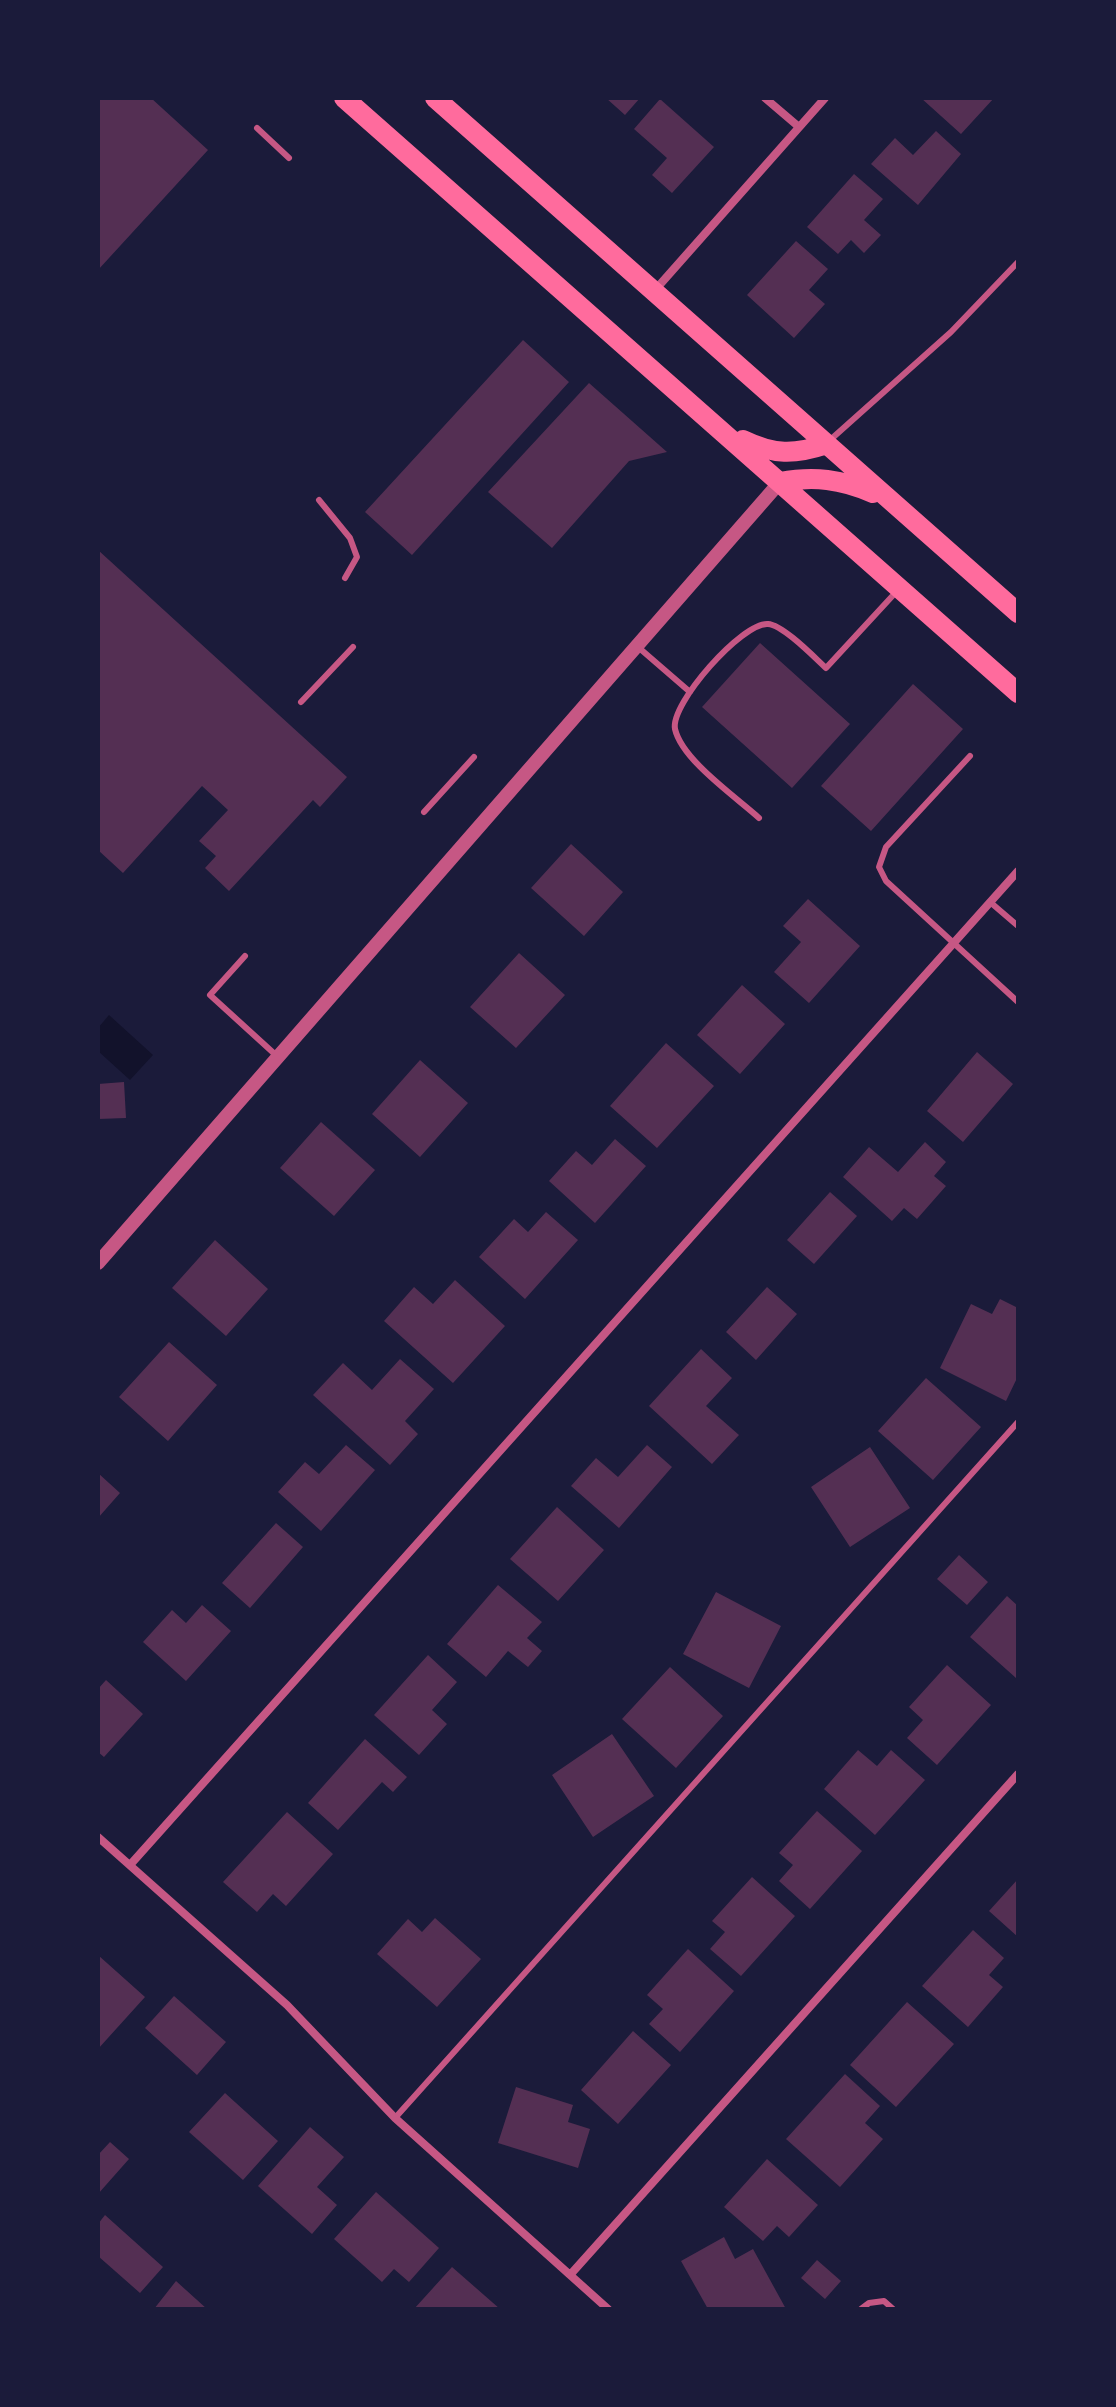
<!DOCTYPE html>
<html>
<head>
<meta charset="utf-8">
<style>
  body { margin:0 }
  #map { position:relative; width:1116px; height:2407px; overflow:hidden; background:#1b1b3a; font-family:Jost,sans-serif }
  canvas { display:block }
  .frame { position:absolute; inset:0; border:100px solid #1b1b3a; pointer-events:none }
</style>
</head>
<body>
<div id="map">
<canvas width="1116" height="2407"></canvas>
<div class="frame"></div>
</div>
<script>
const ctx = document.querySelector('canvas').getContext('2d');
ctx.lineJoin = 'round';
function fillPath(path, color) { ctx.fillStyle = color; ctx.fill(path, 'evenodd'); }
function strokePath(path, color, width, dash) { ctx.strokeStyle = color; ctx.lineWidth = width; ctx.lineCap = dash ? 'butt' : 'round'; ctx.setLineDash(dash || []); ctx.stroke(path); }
fillPath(new Path2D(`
  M 109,1015 L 153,1055 L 130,1080 L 98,1051 L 98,1028 Z`), '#12122b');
fillPath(new Path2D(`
  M 98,98 L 151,98 L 208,150 L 98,270 Z
  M 606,98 L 640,98 L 625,115 Z
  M 921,98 L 994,98 L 961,134 Z
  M 660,99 L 714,147 L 672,193 L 652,175 L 667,158 L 634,129 Z
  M 936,131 L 961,154 L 918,205 L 871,164 L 895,138 L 913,155 Z
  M 854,174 L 883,199 L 864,220 L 881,235 L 864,253 L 851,240 L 838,254 L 807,227 Z
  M 796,241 L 828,269 L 809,290 L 825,304 L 794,338 L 747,295 Z
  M 523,340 L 569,382 L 412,555 L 365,512 Z
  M 589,383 L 667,452 L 629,461 L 552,548 L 488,492 Z
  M 98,550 L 347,777 L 320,807 L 313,800 L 229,891 L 205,868 L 216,856 L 199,841 L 228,810 L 202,786 L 123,873 L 98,850 Z
  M 760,643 L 850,724 L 792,788 L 702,707 Z
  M 913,684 L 963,729 L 871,831 L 821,786 Z
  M 571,844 L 623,892 L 584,936 L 531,888 Z
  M 808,899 L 860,946 L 809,1003 L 774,972 L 801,942 L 783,926 Z
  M 519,953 L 565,995 L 516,1048 L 470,1007 Z
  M 742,985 L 785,1024 L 740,1074 L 697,1035 Z
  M 666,1043 L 714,1086 L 657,1148 L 610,1106 Z
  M 977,1052 L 1013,1084 L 963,1142 L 927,1111 Z
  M 420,1060 L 468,1103 L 420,1157 L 372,1114 Z
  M 124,1082 L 126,1118 L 98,1119 L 98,1084 Z
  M 321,1122 L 375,1170 L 334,1216 L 280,1168 Z
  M 615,1139 L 646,1166 L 595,1223 L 549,1181 L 576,1151 L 592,1165 Z
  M 925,1142 L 946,1162 L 934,1176 L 946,1186 L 917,1219 L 904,1208 L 892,1221 L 843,1177 L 869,1147 L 898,1172 Z
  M 830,1192 L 857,1216 L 814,1264 L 787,1240 Z
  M 546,1212 L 578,1240 L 525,1299 L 479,1257 L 514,1219 L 528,1232 Z
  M 215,1240 L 268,1289 L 226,1336 L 172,1288 Z
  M 455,1280 L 505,1326 L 453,1383 L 384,1321 L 414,1287 L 433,1304 Z
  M 767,1287 L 797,1314 L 756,1360 L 726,1332 Z
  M 1000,1299 L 1018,1308 L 1018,1376 L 1006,1401 L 940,1368 L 971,1304 L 992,1314 Z
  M 169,1342 L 217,1385 L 168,1441 L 119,1397 Z
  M 701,1349 L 732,1378 L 706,1406 L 739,1435 L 712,1464 L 649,1406 Z
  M 400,1359 L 434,1389 L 405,1421 L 418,1434 L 390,1465 L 313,1395 L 343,1363 L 372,1390 Z
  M 926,1378 L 981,1427 L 933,1480 L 878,1431 Z
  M 346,1445 L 375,1470 L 321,1531 L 278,1492 L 305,1462 L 319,1474 Z
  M 647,1445 L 672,1467 L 619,1528 L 571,1486 L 596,1458 L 618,1477 Z
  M 870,1447 L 910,1508 L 850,1547 L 811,1487 Z
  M 98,1473 L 120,1493 L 98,1518 Z
  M 557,1507 L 604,1550 L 558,1601 L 510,1559 Z
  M 276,1523 L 303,1547 L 250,1608 L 222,1583 Z
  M 959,1555 L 988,1582 L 967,1605 L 937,1579 Z
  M 498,1585 L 542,1622 L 527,1638 L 542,1651 L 528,1667 L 508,1651 L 486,1677 L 447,1644 Z
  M 716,1592 L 781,1626 L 749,1688 L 683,1654 Z
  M 1007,1596 L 1018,1606 L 1016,1678 L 970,1637 Z
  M 202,1605 L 231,1631 L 186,1681 L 143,1642 L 172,1610 L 186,1623 Z
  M 428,1655 L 457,1682 L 432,1710 L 447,1724 L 419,1755 L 374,1715 Z
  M 947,1665 L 991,1705 L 937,1765 L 907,1738 L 923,1720 L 909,1707 Z
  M 670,1667 L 723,1716 L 676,1768 L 622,1719 Z
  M 106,1680 L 143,1714 L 104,1757 L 98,1752 L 98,1689 Z
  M 612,1734 L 654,1796 L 593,1837 L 552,1775 Z
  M 365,1739 L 407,1777 L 393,1792 L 382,1782 L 338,1830 L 308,1803 Z
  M 858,1750 L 877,1766 L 891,1750 L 925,1780 L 875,1835 L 824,1789 Z
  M 817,1811 L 862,1851 L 810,1909 L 779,1881 L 793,1865 L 779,1853 Z
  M 287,1812 L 333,1854 L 286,1906 L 273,1894 L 257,1912 L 223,1882 Z
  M 752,1877 L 795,1916 L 741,1976 L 710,1949 L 725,1932 L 712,1921 Z
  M 1018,1879 L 1018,1937 L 989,1911 Z
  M 435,1918 L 481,1959 L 437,2007 L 377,1954 L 408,1919 L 422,1932 Z
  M 973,1930 L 1004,1958 L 989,1975 L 1003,1987 L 968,2027 L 922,1986 Z
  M 688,1949 L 734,1991 L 680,2052 L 649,2024 L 663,2009 L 647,1995 Z
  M 98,1955 L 145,1997 L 98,2049 Z
  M 174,1996 L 226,2042 L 197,2075 L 145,2028 Z
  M 907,2002 L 954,2044 L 896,2107 L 850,2065 Z
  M 633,2031 L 671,2065 L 618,2124 L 581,2090 Z
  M 845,2074 L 880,2106 L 865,2123 L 883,2139 L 840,2187 L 786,2139 Z
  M 516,2087 L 573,2105 L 568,2122 L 590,2129 L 578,2168 L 498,2143 Z
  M 225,2093 L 278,2141 L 243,2180 L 189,2132 Z
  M 310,2127 L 344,2157 L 317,2187 L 337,2205 L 312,2234 L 258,2186 Z
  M 110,2142 L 129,2159 L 98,2194 L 98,2155 Z
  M 767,2159 L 818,2205 L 789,2237 L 777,2226 L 763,2241 L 724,2207 Z
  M 376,2192 L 439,2248 L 409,2282 L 394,2269 L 382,2282 L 334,2239 Z
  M 105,2215 L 163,2267 L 140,2293 L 98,2256 L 98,2224 Z
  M 724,2237 L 735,2259 L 753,2249 L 786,2309 L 708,2309 L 681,2261 Z
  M 817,2260 L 841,2281 L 825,2299 L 801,2278 Z
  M 452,2267 L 500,2309 L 414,2309 Z
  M 176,2281 L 207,2309 L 154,2309 Z`), '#542f53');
strokePath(new Path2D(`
  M 257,128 L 289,158
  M 829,441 L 951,332 L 1018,262
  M 319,500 L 350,538 L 357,557 L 345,578
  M 638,647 L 690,692
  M 301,702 L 353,647
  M 970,756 L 886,847 L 879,867 L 886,881 L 1018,1002
  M 424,812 L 474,757
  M 759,818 C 736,797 682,760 675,729 C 670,704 742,622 768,624 C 783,625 814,657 826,668 L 897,591
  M 990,902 L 1018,926
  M 245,956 L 210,995 L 278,1057
  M 395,2118 L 1018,1422
  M 861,2309 L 869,2303 L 884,2301 L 893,2309`), '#c65784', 6);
strokePath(new Path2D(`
  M 765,98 L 799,127
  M 656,289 L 825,98
  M 98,1837 L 287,2005 L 395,2118 L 608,2309
  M 130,1865 L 1018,871
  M 570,2275 L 1018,1774`), '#c65784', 8);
strokePath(new Path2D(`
  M 98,1263 L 780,482`), '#c65784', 14);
strokePath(new Path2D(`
  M 344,98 L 1018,693
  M 435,98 L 1018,613
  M 743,440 C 774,455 794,455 827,444
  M 780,482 C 814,476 841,479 873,493`), '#ff6b9d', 20);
</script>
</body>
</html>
